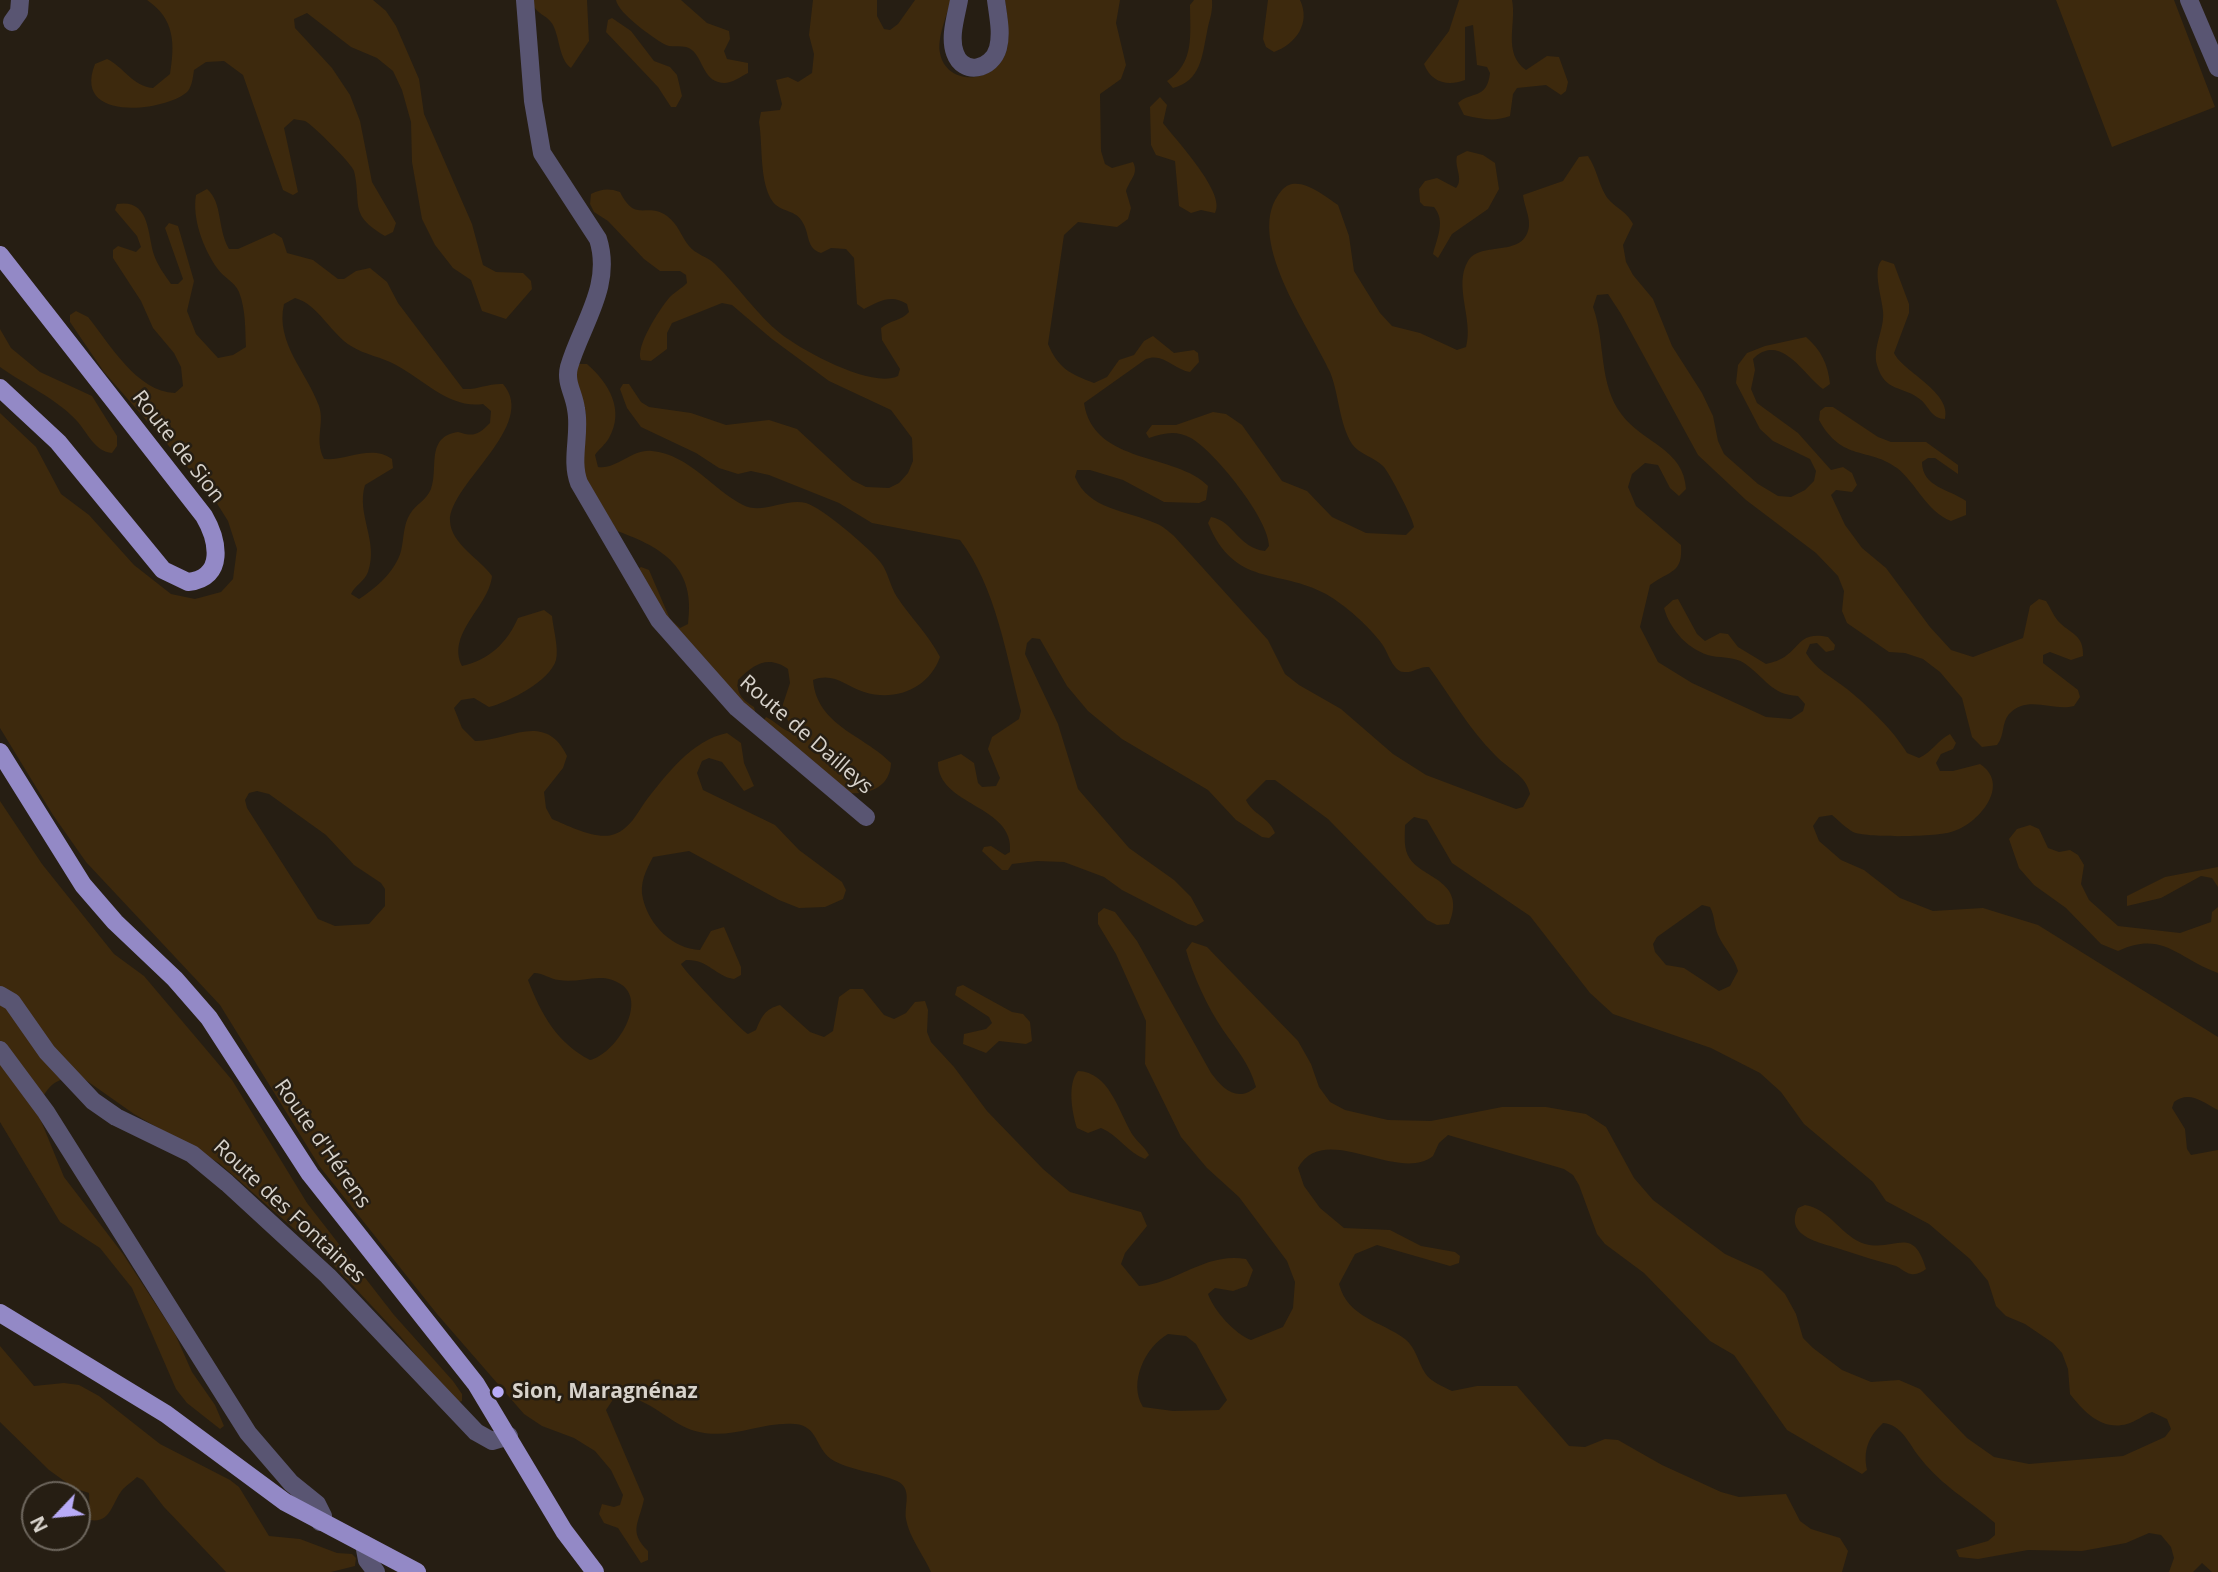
<!DOCTYPE html>
<html>
<head>
<meta charset="utf-8">
<style>
  body { margin:0 }
  #map { position:relative; width:2218px; height:1572px; overflow:hidden; background:#261e13; font-family:"Open Sans",sans-serif }
  canvas { display:block }
  .north { position:absolute; left:21px; top:1481px; width:70px; height:70px; box-sizing:border-box; background:#261e13; border:2px solid #6d665d; border-radius:50%; rotate:244deg; font-size:19px; font-weight:700; line-height:28px; text-align:center; color:#d7d2cb }
  .north::after { content:''; display:block; margin:auto; width:24px; height:32px; background:#b8abf7; clip-path:polygon(50% 0,100% 100%,50% 72%,0 100%) }
</style>
</head>
<body>
<div id="map">
<canvas width="2218" height="1572"></canvas>
<div class="north">N</div>
</div>
<script>
const ctx = document.querySelector('canvas').getContext('2d');
ctx.lineJoin = 'round';
function fillPath(path, color) { ctx.fillStyle = color; ctx.fill(path, 'evenodd'); }
function strokePath(path, color, width, dash) { ctx.strokeStyle = color; ctx.lineWidth = width; ctx.lineCap = dash ? 'butt' : 'round'; ctx.setLineDash(dash || []); ctx.stroke(path); }
function write(font, color, halo, rows, align = 'center') {
  ctx.font = font + ' "Open Sans",sans-serif'; ctx.lineWidth = 5; ctx.setLineDash([]); ctx.textBaseline = 'middle'; ctx.strokeStyle = halo; ctx.fillStyle = color; for (const [text, x, y, turn = 0] of rows) {
    ctx.save(); ctx.translate(x, y); ctx.rotate((+turn || 0) * Math.PI / 180); ctx.textAlign = isNaN(turn) ? turn : align; if (halo) ctx.strokeText(text, 0, 0); ctx.fillText(text, 0, 0); ctx.restore();
  }
}
fillPath(new Path2D(`
  M 147,0 L 373,0 L 386,11 L 396,26 L 419,79 L 424,114 L 472,224 L 483,265 L 496,272 L 523,273 L 531,281 L 532,289 L 506,319 L 482,311 L 471,280 L 453,268 L 435,245 L 422,219 L 412,162 L 411,122 L 402,90 L 393,71 L 377,58 L 351,47 L 307,13 L 294,19 L 295,28 L 332,68 L 350,95 L 360,121 L 372,182 L 396,223 L 393,232 L 385,236 C 348,214 362,205 354,171 C 353,165 312,124 305,121 C 303,120 295,120 294,119 L 284,128 L 298,192 L 293,195 L 283,190 L 243,75 L 224,61 L 206,62 L 194,70 C 193,77 192,86 188,91 C 169,111 71,124 95,64 L 107,59 C 124,67 132,86 153,88 L 170,74 C 175,44 175,19 147,0 Z
  M 530,0 L 587,0 L 589,41 L 571,68 C 559,59 560,39 553,25 C 547,14 537,16 530,0 Z
  M 616,0 L 681,0 L 707,23 L 729,31 L 730,39 L 724,51 L 727,59 L 748,63 L 748,73 C 738,78 729,86 718,82 C 701,77 702,51 686,47 C 678,45 671,48 664,44 C 652,37 618,13 616,0 Z
  M 813,0 L 877,0 L 877,16 L 884,29 L 890,30 L 898,24 L 915,0 L 951,0 C 947,15 937,38 940,53 C 946,87 998,85 1007,49 C 1010,35 1007,14 1005,0 L 1120,0 L 1116,23 L 1126,65 L 1121,79 L 1100,94 L 1101,151 L 1105,164 L 1112,168 L 1133,162 C 1139,174 1130,179 1126,191 L 1131,208 L 1128,219 L 1117,227 L 1078,222 L 1064,235 L 1048,344 C 1058,368 1070,374 1094,383 L 1107,377 L 1119,360 L 1134,355 L 1144,341 L 1153,336 L 1174,353 L 1194,350 L 1198,353 L 1199,362 L 1190,372 C 1175,370 1163,352 1146,359 L 1084,403 C 1093,465 1177,453 1208,486 L 1206,500 L 1199,503 L 1164,502 L 1123,480 L 1090,470 L 1077,470 L 1075,477 C 1089,510 1126,510 1155,523 C 1162,525 1168,531 1174,536 L 1268,640 L 1285,674 L 1299,685 L 1341,709 L 1393,754 L 1426,775 L 1516,809 L 1523,807 L 1530,794 C 1526,775 1508,769 1495,755 C 1469,729 1451,697 1429,667 C 1420,666 1413,673 1404,672 C 1393,672 1388,652 1382,644 C 1369,626 1345,605 1326,594 C 1278,568 1235,588 1208,523 L 1211,517 C 1234,521 1238,548 1265,551 L 1269,546 C 1269,519 1215,452 1191,438 C 1176,430 1164,433 1149,438 L 1146,433 L 1152,425 L 1176,425 L 1213,412 L 1226,414 L 1242,425 L 1282,481 L 1307,491 L 1332,517 L 1366,533 L 1406,535 L 1414,527 C 1413,518 1389,472 1383,466 C 1374,457 1359,454 1352,444 C 1339,423 1339,394 1330,372 C 1310,327 1241,236 1282,190 C 1297,173 1323,195 1338,205 L 1349,236 L 1354,271 L 1380,313 L 1392,326 L 1420,333 L 1457,350 L 1466,347 C 1474,320 1453,286 1468,261 C 1481,240 1525,259 1529,226 C 1530,217 1524,205 1523,195 L 1563,181 L 1579,157 L 1588,156 C 1597,169 1598,183 1606,196 C 1614,208 1625,209 1633,224 L 1623,245 L 1626,262 L 1633,275 L 1653,299 L 1672,346 L 1702,393 L 1713,416 L 1718,441 L 1724,454 L 1758,484 L 1778,496 L 1791,497 L 1805,490 L 1814,481 L 1816,471 L 1810,459 L 1773,441 L 1760,429 L 1736,383 L 1738,365 L 1747,353 L 1765,346 L 1806,337 C 1821,350 1828,364 1830,384 L 1823,389 C 1805,377 1781,331 1753,359 L 1755,370 L 1751,389 L 1757,403 L 1798,433 L 1831,470 L 1843,467 L 1852,473 L 1857,485 L 1852,492 L 1836,490 L 1831,495 L 1845,525 L 1862,548 L 1886,568 L 1930,627 L 1951,650 L 1973,657 L 2023,638 L 2030,606 L 2039,599 L 2046,601 C 2050,607 2053,615 2058,621 C 2070,634 2084,634 2083,656 L 2071,660 L 2050,652 L 2043,655 L 2043,663 L 2078,690 L 2080,697 L 2074,706 C 2053,712 2028,694 2009,714 C 2001,724 2005,735 1997,745 L 1982,747 L 1972,737 L 1962,698 L 1940,672 L 1923,659 L 1905,653 L 1889,652 L 1847,623 L 1842,611 L 1844,591 L 1838,576 L 1816,553 L 1746,500 L 1698,455 L 1621,314 L 1608,294 L 1597,295 L 1593,307 C 1606,342 1598,384 1622,415 C 1643,443 1684,449 1686,489 L 1679,496 L 1670,488 L 1658,465 L 1645,463 L 1632,474 L 1628,487 L 1636,506 L 1681,545 C 1683,574 1670,570 1650,585 L 1640,627 L 1658,662 L 1692,683 L 1766,717 L 1791,719 L 1803,711 L 1805,704 L 1798,696 C 1771,695 1765,677 1744,663 C 1735,657 1723,658 1712,656 C 1689,651 1670,630 1664,608 L 1673,600 L 1678,599 L 1697,634 L 1705,641 L 1720,633 L 1728,634 L 1738,647 L 1766,664 C 1803,657 1792,630 1828,637 L 1835,645 L 1834,650 L 1826,652 L 1817,643 L 1810,644 L 1806,653 C 1816,670 1832,677 1847,689 C 1868,706 1894,731 1907,753 L 1919,758 C 1932,752 1937,741 1950,734 L 1956,743 L 1953,749 L 1941,754 L 1936,763 L 1940,771 L 1953,771 L 1980,764 C 2012,785 1978,825 1951,832 C 1936,837 1866,838 1853,832 C 1846,828 1838,820 1832,815 L 1819,817 L 1813,826 L 1819,841 L 1841,860 L 1864,870 L 1900,898 L 1933,911 L 1983,908 L 2038,925 L 2218,1037 L 2218,1110 C 2203,1102 2189,1090 2174,1102 L 2172,1108 L 2185,1129 L 2187,1149 L 2191,1155 L 2218,1150 L 2218,1572 L 2212,1572 L 2202,1563 L 2193,1572 L 2169,1572 L 2174,1558 L 2171,1547 L 2161,1535 L 2149,1533 L 2126,1543 L 2082,1551 L 2028,1550 L 1978,1559 L 1959,1557 L 1956,1550 L 1988,1541 L 1995,1535 L 1995,1523 C 1970,1501 1942,1486 1921,1459 C 1909,1445 1903,1425 1883,1423 C 1868,1437 1863,1451 1867,1470 L 1862,1474 L 1787,1430 L 1734,1355 L 1710,1341 L 1644,1273 L 1605,1244 L 1597,1234 L 1579,1185 L 1573,1175 L 1564,1169 L 1448,1135 L 1439,1143 L 1433,1156 C 1398,1184 1324,1120 1298,1168 L 1304,1186 L 1320,1208 L 1344,1228 L 1390,1230 L 1421,1246 L 1455,1252 L 1460,1256 L 1459,1263 L 1450,1266 L 1377,1245 L 1355,1254 L 1339,1284 C 1348,1318 1381,1321 1405,1339 C 1416,1348 1418,1362 1425,1373 C 1431,1382 1442,1386 1452,1391 L 1477,1386 L 1517,1386 L 1569,1446 L 1585,1447 L 1605,1439 L 1618,1440 L 1662,1465 L 1721,1492 L 1739,1497 L 1786,1494 L 1800,1521 L 1811,1529 L 1840,1538 L 1848,1551 L 1842,1572 L 931,1572 C 924,1556 909,1537 906,1519 C 904,1505 913,1489 897,1481 C 877,1472 850,1471 831,1459 C 815,1447 818,1426 795,1424 C 761,1421 731,1441 695,1431 C 667,1423 644,1391 614,1398 L 606,1410 L 644,1499 C 639,1524 628,1531 648,1551 L 648,1560 L 641,1563 L 618,1528 L 604,1523 L 599,1514 L 602,1504 L 614,1507 L 620,1505 L 623,1495 L 611,1470 L 595,1451 L 574,1438 L 542,1426 L 524,1414 L 437,1314 L 320,1167 L 220,1005 L 86,862 L 53,815 L 0,728 L 0,413 L 36,447 L 61,494 L 89,515 L 134,565 L 171,594 L 195,599 L 221,592 L 233,579 L 237,549 L 228,521 L 211,494 L 104,372 L 70,322 L 70,315 L 76,311 L 88,317 C 110,344 137,392 175,393 L 183,386 L 181,367 L 174,353 L 153,328 L 141,301 L 113,258 L 113,250 L 118,246 L 136,252 L 141,247 L 137,236 L 115,210 L 117,204 C 150,199 147,232 154,255 C 158,266 164,274 171,284 L 178,284 L 183,279 L 165,228 L 169,223 L 178,226 L 194,281 L 187,311 L 196,334 L 218,358 L 233,355 L 246,347 C 245,329 246,310 239,292 C 235,282 223,277 217,268 C 203,248 192,218 196,195 L 207,189 C 223,203 217,228 229,249 L 238,249 L 274,233 L 282,238 L 287,253 L 313,260 L 338,279 L 344,279 L 356,271 L 370,268 L 387,282 L 398,303 L 463,389 C 477,390 489,383 503,384 C 539,425 449,484 450,521 C 451,544 480,559 492,576 C 489,607 446,633 462,666 C 489,660 507,643 518,618 L 544,610 L 552,616 C 553,628 559,648 556,660 C 550,681 509,702 489,707 L 474,698 L 461,700 L 454,708 L 462,728 L 475,741 C 507,742 545,710 567,756 L 563,768 L 544,792 L 546,808 L 552,819 C 569,826 597,841 615,834 C 629,829 637,814 645,802 C 666,775 692,740 727,733 L 741,743 L 744,763 L 754,786 L 744,791 L 722,762 L 709,758 L 702,761 L 697,773 L 703,790 L 775,825 L 799,850 L 842,882 L 846,890 L 843,899 L 825,907 L 799,908 L 779,900 L 689,851 L 653,857 C 646,870 639,884 643,899 C 649,925 673,949 700,950 L 711,931 L 724,927 L 741,967 L 741,975 L 734,979 C 715,976 708,959 686,960 L 681,964 C 683,970 742,1031 748,1034 L 756,1030 C 762,1016 765,1009 780,1005 L 810,1032 L 824,1037 L 833,1031 L 839,997 L 850,989 L 863,989 L 884,1015 L 894,1019 L 906,1013 L 915,1002 L 925,1001 L 928,1010 L 927,1032 L 931,1042 L 954,1067 L 987,1111 L 1043,1169 L 1070,1192 L 1141,1212 L 1147,1226 L 1125,1253 L 1121,1264 L 1139,1286 C 1177,1284 1204,1252 1246,1259 L 1253,1270 L 1247,1286 L 1233,1291 L 1215,1288 L 1208,1294 C 1214,1311 1235,1334 1251,1340 L 1283,1327 L 1293,1308 L 1295,1282 L 1287,1261 L 1239,1197 L 1207,1168 L 1181,1137 L 1145,1064 L 1146,1021 L 1116,954 L 1098,924 L 1098,913 L 1104,908 L 1115,912 L 1137,941 L 1211,1073 C 1223,1089 1237,1103 1256,1087 C 1249,1063 1237,1050 1223,1030 C 1208,1008 1193,976 1186,950 L 1192,942 L 1207,947 L 1298,1041 L 1311,1064 L 1319,1087 L 1330,1102 L 1345,1110 L 1388,1120 L 1431,1121 L 1502,1107 L 1546,1107 L 1586,1114 L 1606,1127 L 1634,1178 L 1653,1200 L 1725,1254 L 1762,1271 L 1785,1294 L 1796,1314 L 1803,1338 L 1813,1348 L 1842,1370 L 1871,1382 L 1899,1380 L 1920,1389 L 1967,1438 L 1994,1457 L 2029,1464 L 2123,1456 L 2165,1437 L 2171,1429 L 2167,1419 L 2152,1412 C 2144,1415 2135,1422 2127,1424 C 2102,1431 2084,1412 2070,1394 L 2068,1369 L 2062,1353 L 2053,1343 L 2025,1324 L 2006,1316 L 1996,1306 L 1988,1281 L 1970,1259 L 1929,1224 L 1886,1201 L 1873,1182 L 1804,1124 L 1781,1092 L 1760,1073 L 1711,1048 L 1613,1014 L 1590,993 L 1530,916 L 1452,863 L 1427,820 L 1414,817 L 1405,825 C 1405,836 1403,849 1410,859 C 1424,879 1467,881 1449,924 L 1437,925 L 1427,920 L 1328,819 L 1275,780 L 1266,780 L 1246,800 C 1252,814 1269,817 1275,833 L 1269,838 L 1262,837 L 1236,820 L 1208,790 L 1122,739 L 1088,711 L 1067,686 L 1040,639 L 1032,638 L 1027,643 L 1025,654 L 1058,724 L 1078,789 L 1129,848 L 1174,880 L 1191,897 L 1204,921 L 1196,926 L 1188,924 L 1122,890 L 1104,877 L 1064,862 L 1037,861 L 1012,864 L 1008,870 L 1002,870 L 982,851 L 984,847 L 991,846 L 1005,855 L 1010,852 C 1015,805 937,806 938,762 L 961,754 L 974,763 L 978,783 L 982,787 L 996,786 L 1000,778 L 988,749 L 992,737 L 1019,719 L 1021,711 C 1006,655 996,587 960,540 L 872,523 L 839,503 L 769,475 L 751,471 L 738,474 L 719,468 L 696,453 L 641,427 L 627,408 L 620,389 L 623,384 L 629,384 L 641,402 L 649,407 L 691,413 L 726,425 L 769,420 L 797,429 L 852,480 L 866,487 L 889,488 L 899,483 L 908,473 L 913,461 L 912,438 L 891,410 L 829,381 L 772,339 L 732,305 L 722,303 L 672,323 L 667,333 L 667,349 L 651,361 L 641,360 C 635,347 659,310 669,298 C 673,293 681,289 687,283 L 686,275 L 680,271 L 660,271 L 644,259 L 608,221 L 594,212 L 590,204 L 591,194 C 601,189 609,188 620,192 C 636,224 646,201 667,216 C 678,224 681,236 689,246 C 695,254 708,257 715,264 C 738,286 756,314 781,334 C 803,351 872,389 898,376 L 900,369 L 882,340 L 881,328 C 890,320 901,321 909,312 L 907,304 C 891,294 880,301 864,309 L 857,304 L 854,258 L 846,249 L 831,248 L 821,253 C 806,248 810,235 803,223 C 796,209 782,213 773,202 C 759,183 763,145 759,122 L 761,112 L 780,110 L 782,104 L 776,80 L 788,77 L 798,82 L 812,73 L 814,54 L 809,35 ZM 295,298 C 318,304 330,333 351,346 C 365,355 382,357 396,365 C 424,380 450,409 483,404 L 491,411 L 490,423 C 478,435 474,437 458,432 C 425,437 439,468 431,489 C 426,501 416,504 410,514 C 403,525 404,539 401,551 C 395,572 376,588 359,599 L 351,594 C 355,585 364,582 368,572 C 379,541 356,515 365,485 L 393,468 L 392,459 C 371,444 346,461 324,459 C 314,439 325,424 319,406 C 307,372 275,343 284,304 ZM 257,791 L 269,794 L 326,835 L 354,865 L 381,883 L 385,889 L 385,906 L 369,924 L 335,926 L 318,919 L 247,808 L 245,800 L 249,793 ZM 1702,905 L 1710,907 C 1715,916 1714,926 1718,935 C 1724,948 1734,957 1738,971 L 1730,986 L 1719,991 L 1684,968 L 1666,965 L 1655,952 L 1653,944 L 1657,937 ZM 534,973 C 544,973 549,979 559,980 C 581,984 602,970 622,985 C 648,1004 614,1055 590,1060 C 557,1043 541,1014 528,980 ZM 1168,1334 L 1186,1336 L 1196,1344 L 1227,1400 L 1219,1410 L 1173,1411 L 1143,1407 C 1128,1383 1145,1347 1168,1334 Z
  M 1194,0 L 1212,0 C 1213,13 1209,20 1207,32 C 1202,56 1201,81 1173,88 L 1167,81 C 1195,63 1190,34 1190,5 Z
  M 1268,0 L 1300,0 C 1311,23 1296,44 1274,52 L 1266,47 L 1263,39 Z
  M 1459,0 L 1512,0 C 1517,23 1502,53 1526,70 L 1547,56 L 1559,57 L 1568,82 L 1566,91 L 1561,95 L 1546,85 L 1517,88 L 1513,94 L 1510,116 C 1495,122 1480,119 1464,115 L 1458,103 C 1471,91 1487,100 1490,73 L 1487,67 L 1477,65 L 1473,25 L 1465,27 L 1465,80 C 1447,87 1431,82 1424,64 L 1449,31 Z
  M 2056,0 L 2174,0 L 2215,107 L 2112,147 Z
  M 612,18 L 631,31 L 654,61 L 670,67 L 677,75 L 682,96 L 676,107 L 671,107 L 658,87 L 606,32 L 608,20 Z
  M 1160,97 L 1167,105 L 1163,123 C 1176,140 1227,194 1215,213 L 1201,210 L 1191,213 L 1179,206 L 1175,161 L 1156,155 L 1151,145 L 1150,107 Z
  M 1467,151 L 1483,155 L 1495,163 L 1499,189 L 1488,209 L 1452,234 L 1438,258 L 1433,254 C 1437,238 1446,221 1434,207 L 1424,206 L 1420,202 L 1419,189 L 1425,181 L 1437,178 L 1456,188 C 1464,179 1454,167 1457,156 Z
  M 1882,260 L 1894,264 L 1909,304 L 1909,313 L 1894,353 C 1903,372 1952,392 1945,419 C 1932,419 1929,407 1921,400 C 1903,385 1885,393 1877,365 C 1872,347 1885,329 1883,311 C 1882,298 1872,269 1882,260 Z
  M 0,329 L 11,348 L 40,372 L 92,396 L 117,436 L 117,446 L 112,453 C 95,452 87,432 77,421 C 56,398 25,385 0,367 Z
  M 578,364 L 587,364 C 609,383 625,410 609,438 C 605,445 599,449 595,455 L 598,467 C 617,470 631,449 652,451 C 690,455 712,489 743,505 C 762,515 785,498 806,503 C 821,507 871,549 881,563 C 888,572 890,586 897,597 C 911,618 928,634 940,657 C 929,688 896,702 864,692 C 845,686 834,672 813,680 C 817,726 864,735 891,763 C 890,788 868,795 847,793 L 764,720 L 766,717 C 775,721 782,730 791,732 L 793,728 L 781,710 L 790,683 L 788,669 C 768,655 754,664 738,680 C 736,694 743,700 754,707 L 756,715 L 684,656 L 637,570 L 641,567 L 649,570 L 670,619 L 680,628 L 688,624 C 696,568 664,548 617,531 L 582,471 L 586,414 L 574,370 Z
  M 1825,407 L 1833,407 L 1878,437 L 1891,442 L 1926,442 L 1958,465 L 1958,474 L 1935,458 L 1928,458 L 1922,462 C 1922,487 1949,489 1966,501 L 1966,515 L 1951,521 C 1926,511 1917,484 1897,468 C 1869,447 1842,462 1819,420 L 1820,411 Z
  M 0,801 L 42,864 L 114,954 L 144,976 L 232,1080 L 307,1203 L 394,1315 L 453,1381 L 462,1394 L 462,1401 L 456,1403 L 451,1398 L 400,1336 L 325,1256 L 219,1163 L 134,1114 L 80,1076 C 53,1078 46,1087 37,1111 L 64,1177 L 123,1254 L 175,1334 L 192,1372 L 215,1405 L 224,1426 L 220,1429 L 187,1403 L 176,1389 L 132,1288 L 100,1248 L 60,1222 L 0,1122 Z
  M 2030,825 L 2039,829 L 2048,848 L 2059,852 L 2070,850 L 2078,855 L 2084,865 L 2081,884 L 2089,900 L 2118,926 L 2180,933 L 2211,922 L 2212,912 L 2218,907 L 2218,973 C 2177,958 2163,930 2118,951 L 2101,944 L 2066,908 L 2034,885 L 2019,868 L 2009,839 L 2017,829 Z
  M 2218,867 L 2218,887 L 2212,878 L 2201,876 L 2161,898 L 2127,906 L 2127,896 L 2165,877 Z
  M 963,985 L 1012,1012 L 1023,1014 L 1030,1022 L 1032,1041 L 1026,1044 L 999,1041 L 986,1053 L 963,1044 L 964,1034 L 986,1029 L 992,1023 L 989,1017 L 955,995 L 957,987 Z
  M 1078,1071 C 1109,1072 1118,1110 1132,1134 C 1137,1142 1145,1147 1149,1155 L 1145,1159 C 1127,1152 1118,1135 1101,1128 L 1088,1133 L 1077,1128 C 1072,1113 1067,1084 1078,1071 Z
  M 1805,1205 C 1830,1209 1842,1237 1865,1244 C 1895,1252 1913,1224 1926,1269 C 1922,1272 1917,1275 1911,1274 C 1905,1273 1901,1268 1896,1266 C 1878,1261 1861,1256 1843,1250 C 1824,1243 1783,1238 1798,1208 Z
  M 0,1346 L 34,1386 L 64,1383 L 79,1385 L 99,1396 L 160,1444 L 230,1480 L 239,1487 L 269,1536 L 300,1539 L 337,1553 L 352,1554 L 356,1558 L 355,1566 L 331,1572 L 226,1572 L 164,1507 L 143,1480 L 137,1477 C 133,1481 127,1485 123,1489 C 112,1502 111,1524 90,1520 L 89,1493 L 74,1488 L 49,1470 L 0,1422 Z`), '#3d290d');
strokePath(new Path2D(`
  M 525,0 L 533,101 L 542,153 L 598,239 C 613,286 581,325 569,367 C 565,383 574,393 576,409 C 581,433 570,460 579,483 L 659,620 L 737,708 L 866,817
  M 959,0 C 956,17 949,37 955,53 C 963,76 992,70 998,48 C 1002,33 998,16 996,0
  M 2189,0 L 2218,68
  M 12,22 L 19,12 L 20,0
  M 0,995 L 12,1002 L 47,1052 L 93,1101 L 116,1117 L 192,1154 L 227,1183 L 328,1276 L 476,1432 L 492,1441 L 509,1436
  M 0,1050 L 46,1112 L 248,1433 L 291,1483 L 317,1504 L 323,1516 L 320,1522
  M 364,1544 L 367,1560 L 376,1572`), '#595572', 18);
strokePath(new Path2D(`
  M 0,255 L 204,516 C 218,540 226,578 188,582 L 163,570 L 58,442 L 0,388
  M 0,752 L 83,885 L 115,922 L 175,979 L 209,1018 L 310,1174 L 476,1384 L 564,1531 L 595,1572
  M 0,1313 L 166,1414 L 285,1502 L 417,1572`), '#9389c6', 18);
for (const [x, y, r, color] of [
  [498,1392,7,"#b8abf7"]
]) { const dot = new Path2D(); dot.arc(x, y, r, 0, 2 * Math.PI); ctx.fillStyle = color; ctx.fill(dot); strokePath(dot, '#261e13', 2.5); }
write('21px', '#d7d2cb', '#261e13', [
  ["Route de Sion",178,447,52],
  ["Route de Dailleys",806,735,41],
  ["Route d'Hérens",322,1144,55],
  ["Route des Fontaines",289,1212,43]
]);
write('bold 21px', '#d7d2cb', '#261e13', [
  ["Sion, Maragnénaz",512,1392]
], 'left');
</script>
</body>
</html>
